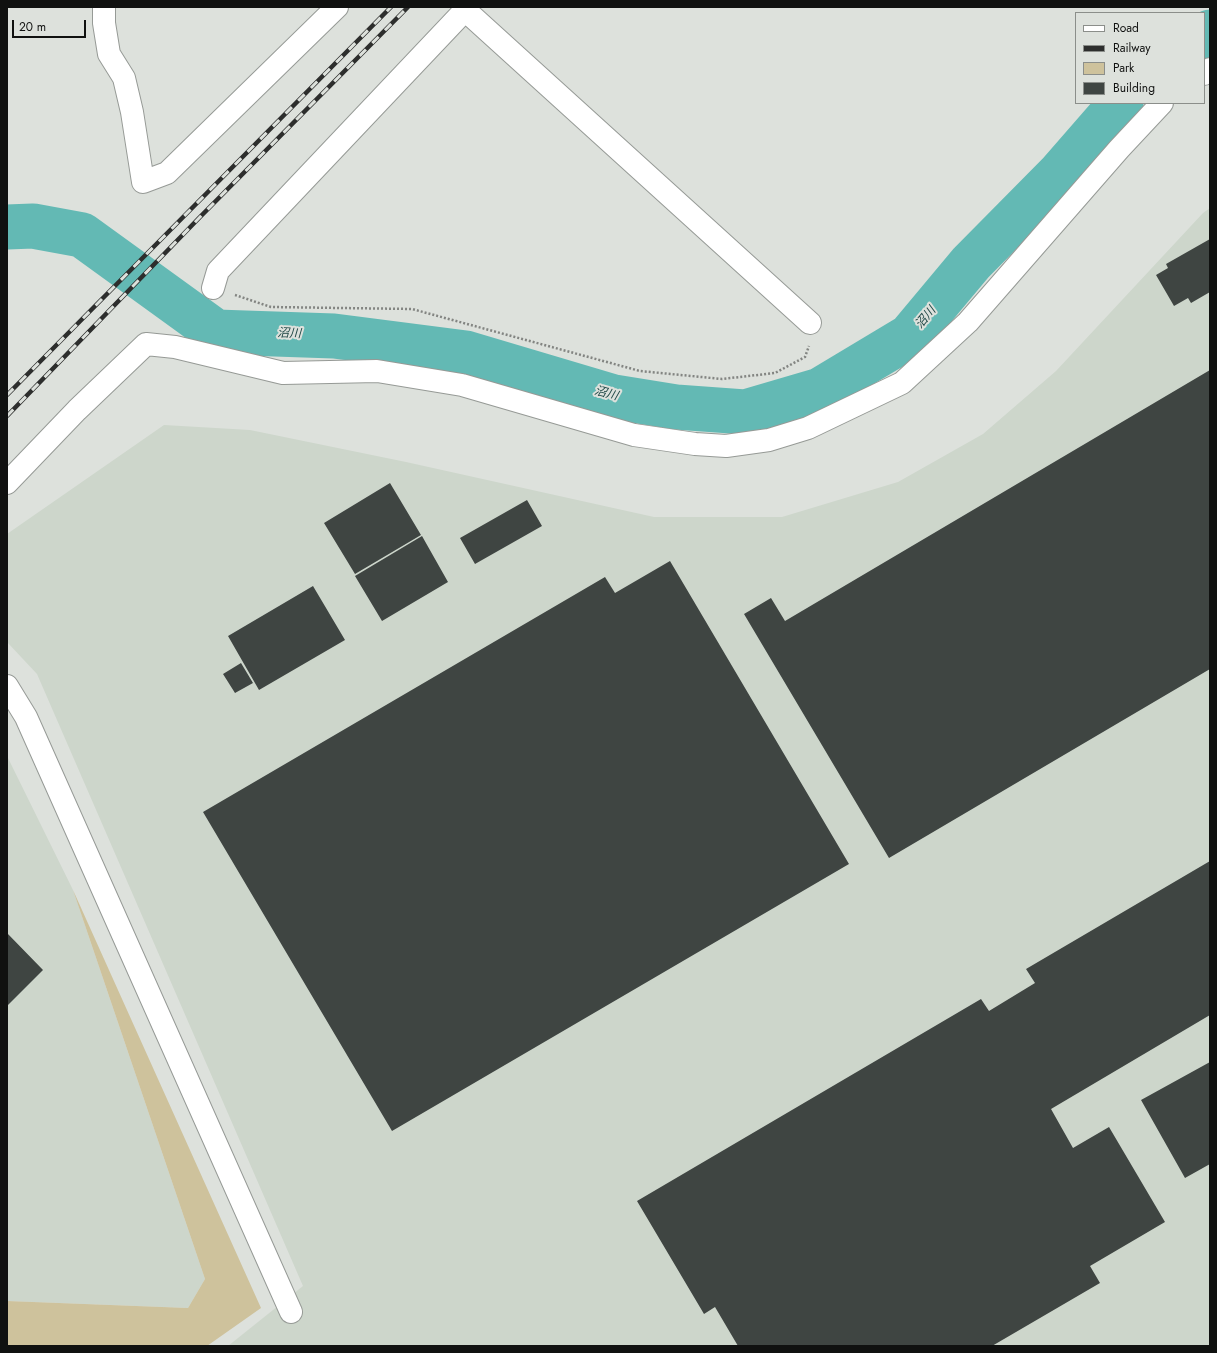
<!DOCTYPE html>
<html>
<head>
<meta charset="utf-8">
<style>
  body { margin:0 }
  #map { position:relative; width:1217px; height:1353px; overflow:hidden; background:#dde1dc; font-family:Jost,sans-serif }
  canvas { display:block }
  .frame { position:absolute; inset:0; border:8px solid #101110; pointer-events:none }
  .legend { position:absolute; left:1075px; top:12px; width:130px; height:92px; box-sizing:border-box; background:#dde1dc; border:1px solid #8b8e8a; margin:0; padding:5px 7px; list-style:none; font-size:12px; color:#101110 }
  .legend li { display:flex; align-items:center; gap:8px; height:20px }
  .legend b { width:20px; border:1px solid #8b8e8a }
  .scale { position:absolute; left:12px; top:20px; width:74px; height:18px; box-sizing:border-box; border:2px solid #101110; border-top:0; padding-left:5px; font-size:12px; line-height:14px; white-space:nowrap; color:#101110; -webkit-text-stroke:3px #dde1dc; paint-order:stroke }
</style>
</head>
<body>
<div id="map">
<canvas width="1217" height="1353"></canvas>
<div class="frame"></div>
<ul class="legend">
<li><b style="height:5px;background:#fff"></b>Road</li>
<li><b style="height:5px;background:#2d2e2d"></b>Railway</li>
<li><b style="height:11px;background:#cec29c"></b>Park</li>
<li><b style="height:11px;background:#3f4542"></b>Building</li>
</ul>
<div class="scale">20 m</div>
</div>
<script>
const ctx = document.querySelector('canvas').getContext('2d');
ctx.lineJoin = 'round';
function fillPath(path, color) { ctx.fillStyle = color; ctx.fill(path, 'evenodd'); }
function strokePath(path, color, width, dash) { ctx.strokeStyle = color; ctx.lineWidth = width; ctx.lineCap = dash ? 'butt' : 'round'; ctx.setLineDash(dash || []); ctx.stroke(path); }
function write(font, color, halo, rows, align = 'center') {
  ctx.font = font + ' Jost,"Noto Sans JP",sans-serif'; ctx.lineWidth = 4; ctx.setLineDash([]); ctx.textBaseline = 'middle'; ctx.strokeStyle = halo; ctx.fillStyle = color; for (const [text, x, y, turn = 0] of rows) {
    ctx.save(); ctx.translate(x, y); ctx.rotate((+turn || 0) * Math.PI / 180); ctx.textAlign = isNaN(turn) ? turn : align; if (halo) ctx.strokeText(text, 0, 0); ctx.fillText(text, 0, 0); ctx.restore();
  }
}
fillPath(new Path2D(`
  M 1210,208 L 1210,1346 L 228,1346 L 303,1286 L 37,674 L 7,642 L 7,534 L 164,425 L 250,430 L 406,462 L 654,517 L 782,517 L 898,482 L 983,434 L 1056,371 L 1203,213 Z
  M 7,756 L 73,890 L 205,1279 L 188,1308 L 7,1301 Z`), '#cdd6cb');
fillPath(new Path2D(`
  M 73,890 L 261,1308 L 207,1346 L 7,1346 L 7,1301 L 188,1308 L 205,1279 Z`), '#cec29c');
strokePath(new Path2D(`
  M 1204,36 L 1210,32
  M 7,227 L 33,226 L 82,235 L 216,332 L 334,336 L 466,353 L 614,397 L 676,407 L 745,412 L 820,390 L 910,336 L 971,263 L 1060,173 L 1121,103`), '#63b9b4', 45);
fillPath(new Path2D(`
  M 1210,239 L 1210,292 L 1191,303 L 1188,298 L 1174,306 L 1156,275 L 1168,268 L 1166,264 Z
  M 1210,370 L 1210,669 L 889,858 L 744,614 L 771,598 L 785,621 Z
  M 390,483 L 421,535 L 355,574 L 324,523 Z
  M 527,500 L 542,526 L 475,564 L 460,538 Z
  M 422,536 L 448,582 L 382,621 L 355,576 Z
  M 670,561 L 849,864 L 392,1131 L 203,812 L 605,577 L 615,593 Z
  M 313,586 L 345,640 L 259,690 L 228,636 Z
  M 241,663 L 253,683 L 235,693 L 223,674 Z
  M 1210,861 L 1210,1015 L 1051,1109 L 1073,1148 L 1109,1127 L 1165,1222 L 1090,1266 L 1100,1283 L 992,1346 L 738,1346 L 715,1307 L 704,1314 L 637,1201 L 981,999 L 989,1011 L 1035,983 L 1026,969 Z
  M 7,933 L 43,970 L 7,1006 Z
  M 1210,1062 L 1210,1164 L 1185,1178 L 1141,1100 Z`), '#3f4542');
const minor = new Path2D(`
  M 104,7 L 104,23 L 109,54 L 124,78 L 132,112 L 143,182 L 167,173 L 337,7
  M 465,10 L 810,323
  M 1204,74 L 1210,69
  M 213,288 L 218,271 L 468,7
  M 7,483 L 77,410 L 146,344 L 175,347 L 283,373 L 377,371 L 462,385 L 634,435 L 695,444 L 726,446 L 769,440 L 808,428 L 902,383 L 968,322 L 1119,149 L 1162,103
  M 7,686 L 26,717 L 291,1312`);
strokePath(minor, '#969a96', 24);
strokePath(new Path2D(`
  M 235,295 L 271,307 L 412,309 L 640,371 L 722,379 L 775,373 L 805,357 L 809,346`), '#838582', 2.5, [2, 2]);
strokePath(minor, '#fff', 22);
const rail = new Path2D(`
  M 7,395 L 391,7
  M 7,416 L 200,217 L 408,7`);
strokePath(rail, '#2d2e2d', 4.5);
strokePath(rail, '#dde1dc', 3, [9]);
write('italic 12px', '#204846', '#dde1dc', [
  ["沼川",926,318,-50],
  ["沼川",289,334,2],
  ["沼川",606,394,15]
]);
</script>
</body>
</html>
